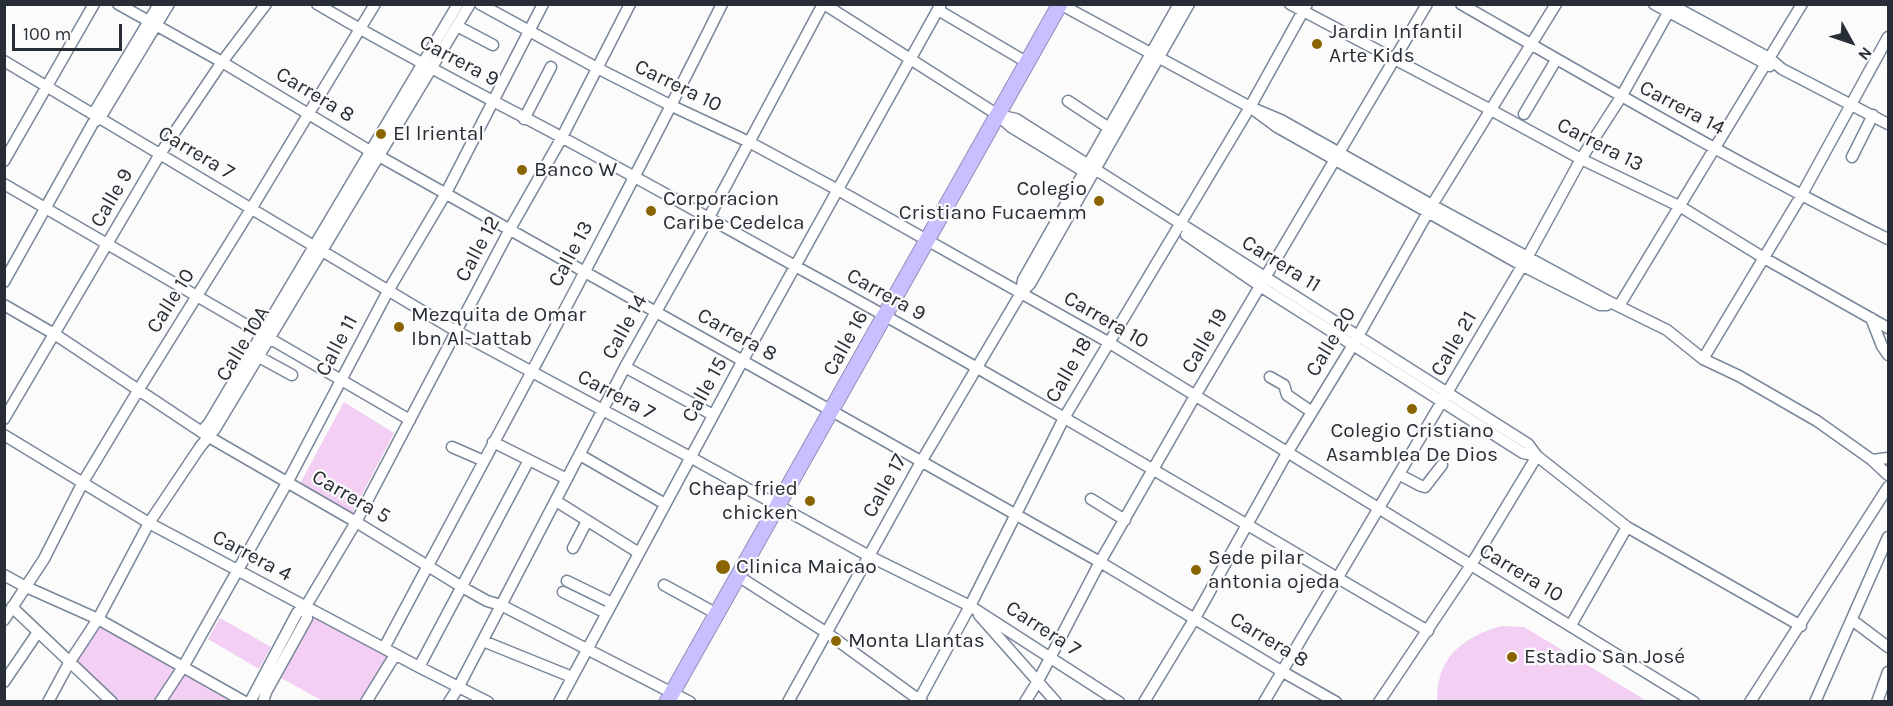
<!DOCTYPE html>
<html>
<head>
<meta charset="utf-8">
<style>
  body { margin:0 }
  #map { position:relative; width:1893px; height:706px; overflow:hidden; background:#fbfbfb; font-family:Karla,sans-serif }
  canvas { display:block }
  .frame { position:absolute; inset:0; border:6px solid #282e35; pointer-events:none }
  .north { position:absolute; left:1821px; top:12px; width:60px; height:60px; -webkit-text-stroke:4px #fbfbfb; paint-order:stroke; rotate:130deg; font-size:16px; font-weight:700; line-height:24px; text-align:center; color:#282e35 }
  .north::after { content:''; display:block; margin:auto; width:21px; height:27px; background:#282e35; clip-path:polygon(50% 0,100% 100%,50% 72%,0 100%) }
  .scale { position:absolute; left:12px; top:24px; width:110px; height:27px; box-sizing:border-box; border:3px solid #282e35; border-top:0; padding-left:8px; font-size:18px; line-height:21px; white-space:nowrap; color:#282e35; -webkit-text-stroke:4px #fbfbfb; paint-order:stroke }
</style>
</head>
<body>
<div id="map">
<canvas width="1893" height="706"></canvas>
<div class="frame"></div>
<div class="north">N</div>
<div class="scale">100 m</div>
</div>
<script>
const ctx = document.querySelector('canvas').getContext('2d');
ctx.lineJoin = 'round';
function fillPath(path, color) { ctx.fillStyle = color; ctx.fill(path, 'evenodd'); }
function strokePath(path, color, width, dash) { ctx.strokeStyle = color; ctx.lineWidth = width; ctx.lineCap = dash ? 'butt' : 'round'; ctx.setLineDash(dash || []); ctx.stroke(path); }
function write(font, color, halo, rows, align = 'center') {
  ctx.font = font + ' Karla,sans-serif'; ctx.lineWidth = 4.5; ctx.setLineDash([]); ctx.textBaseline = 'middle'; ctx.strokeStyle = halo; ctx.fillStyle = color; for (const [text, x, y, turn = 0] of rows) {
    ctx.save(); ctx.translate(x, y); ctx.rotate((+turn || 0) * Math.PI / 180); ctx.textAlign = isNaN(turn) ? turn : align; if (halo) ctx.strokeText(text, 0, 0); ctx.fillText(text, 0, 0); ctx.restore();
  }
}
fillPath(new Path2D(`
  M 344,402 L 394,433 L 350,517 L 297,489 Z
  M 313,615 L 388,656 L 359,701 L 323,701 L 279,677 Z
  M 220,618 L 271,647 L 259,669 L 208,639 Z
  M 104,625 L 180,668 L 158,701 L 115,701 L 71,662 L 92,635 Z
  M 1501,626 L 1524,627 L 1647,701 L 1437,701 C 1437,657 1462,638 1501,626 Z
  M 185,672 L 236,702 L 163,702 Z`), '#f2cff3');
const minor = new Path2D(`
  M 118,4 L 222,62 L 370,151 L 1100,562 L 1283,672 L 1336,702
  M 317,4 C 374,38 433,69 491,100 C 594,153 694,210 795,266 C 1009,383 1218,508 1428,631
  M 480,4 L 597,68 L 672,106 L 749,142 L 838,190 L 1108,342 L 1694,702
  M 824,4 L 998,115 L 1011,127 L 1083,171
  M 1060,4 L 1250,107 L 1277,127 L 1523,266 L 1600,305 L 1607,305
  M 1290,4 L 1491,110 L 1581,159 L 1681,207 L 1764,258 L 1888,328
  M 1461,4 C 1602,85 1742,167 1888,239
  M 1654,4 L 1770,66
  M 1670,4 L 1769,58 L 1782,69 L 1888,124
  M 938,10 L 1028,63
  M 457,26 L 493,45
  M 4,61 L 456,331 L 690,457 L 869,556 L 970,606 L 1119,702
  M 1068,101 L 1109,128
  M 1250,107 L 1281,120 L 1432,205 L 1606,300 L 1667,330 L 1703,359 L 1739,376 L 1817,421 L 1872,460 L 1888,475
  M 95,111 L 159,4
  M 1524,114 L 1556,60
  M 998,115 L 1016,119 L 1528,444 L 1537,456 L 1627,527 L 1801,626
  M 524,119 L 551,67
  M 1852,157 L 1873,115
  M 4,161 L 94,4
  M 4,184 L 410,420
  M 1186,235 L 1260,286 L 1523,453 L 1537,456
  M 4,282 L 93,123 L 100,118 L 169,4
  M 1021,293 L 1023,280 L 1179,4
  M 4,305 L 56,335 L 209,437 L 356,522 L 462,587 L 487,601 L 501,605 L 690,702
  M 1619,306 L 1802,4
  M 1871,318 L 1882,346 L 1888,355
  M 259,357 L 292,375
  M 1703,359 L 1801,196 L 1888,37
  M 625,367 L 713,415
  M 1270,377 L 1284,385 L 1287,395 L 1312,412
  M 4,419 L 160,154 L 222,62 L 266,4
  M 201,432 L 209,423 L 458,4
  M 4,435 L 149,523 L 419,667 L 488,702
  M 493,442 L 567,479
  M 452,447 L 484,461
  M 580,455 L 665,504
  M 1872,460 L 1888,458
  M 1400,475 L 1421,486 L 1425,487 L 1442,465
  M 1091,499 L 1125,520
  M 556,501 L 639,553
  M 573,548 L 587,521
  M 4,575 L 24,586 L 98,619 L 245,702
  M 738,576 L 827,633 L 922,702
  M 567,581 L 612,603
  M 664,585 L 717,614
  M 563,592 L 606,613
  M 12,607 L 112,702
  M 979,615 L 1056,702
  M 4,620 L 44,559 L 83,482 L 139,389 L 251,209 L 375,4
  M 1852,620 L 1888,647
  M 1571,625 L 1627,527
  M 483,641 L 572,677
  M 384,648 C 498,434 614,222 722,4
  M 419,667 L 529,460
  M 4,682 L 38,632
  M 48,702 L 69,663 L 98,619 L 149,523 L 200,447 L 215,429 L 470,4
  M 160,702 L 183,667 L 287,483 L 388,291 L 446,193 L 543,4
  M 250,702 L 297,613 L 306,606 L 356,522 L 510,229 L 561,139 L 630,4
  M 263,702 L 266,692 L 307,618 L 306,606
  M 366,702 L 395,655
  M 449,702 L 458,688 L 625,367 L 708,219 L 823,4
  M 559,702 L 743,360 L 941,4
  M 788,702 L 921,462 L 1021,293 L 1030,284 L 1189,4
  M 918,702 L 970,606 L 1064,418 L 1250,107 L 1307,4
  M 1025,702 L 1038,681 L 1100,562 L 1195,396 L 1427,4
  M 1144,702 L 1195,618 L 1287,453 L 1353,345 L 1432,205 L 1556,4
  M 1264,702 L 1528,256 L 1581,159 L 1621,97 L 1673,4
  M 1379,702 L 1471,565 L 1537,456
  M 1750,702 L 1888,487
  M 1815,702 L 1888,537
  M 1877,702 L 1888,672`);
const highway = new Path2D(`
  M 667,702 L 1060,4`);
strokePath(minor, '#79879a', 13);
strokePath(highway, '#908db8', 17);
strokePath(minor, '#fff', 10);
strokePath(highway, '#c8c0fe', 15);
for (const [x, y, r, color] of [
  [1317,44,6,"#896401"],
  [381,134,6,"#896401"],
  [522,170,6,"#896401"],
  [1099,201,6,"#896401"],
  [651,211,6,"#896401"],
  [399,327,6,"#896401"],
  [1412,409,6,"#896401"],
  [810,501,6,"#896401"],
  [723,567,8,"#896401"],
  [1196,570,6,"#896401"],
  [836,641,6,"#896401"],
  [1512,657,6,"#896401"]
]) { const dot = new Path2D(); dot.arc(x, y, r, 0, 2 * Math.PI); ctx.fillStyle = color; ctx.fill(dot); strokePath(dot, '#fbfbfb', 2); }
write('21px', '#282e35', '#fbfbfb', [
  ["Jardin Infantil",1329,32],
  ["Arte Kids",1329,56],
  ["El lriental",393,134],
  ["Banco W",534,170],
  ["Colegio",1087,189,"right"],
  ["Cristiano Fucaemm",1087,213,"right"],
  ["Corporacion",663,199],
  ["Caribe Cedelca",663,223],
  ["Mezquita de Omar",411,315],
  ["Ibn Al-Jattab",411,339],
  ["Colegio Cristiano",1412,431,"center"],
  ["Asamblea De Dios",1412,455,"center"],
  ["Cheap fried",798,489,"right"],
  ["chicken",798,513,"right"],
  ["Sede pilar",1208,558],
  ["antonia ojeda",1208,582],
  ["Clinica Maicao",736,567],
  ["Monta Llantas",848,641],
  ["Estadio San José",1524,657]
], 'left');
write('21px', '#282e35', '#fbfbfb', [
  ["Carrera 9",459,61,28],
  ["Carrera 10",678,86,26],
  ["Carrera 8",315,95,31],
  ["Carrera 14",1682,108,28],
  ["Carrera 13",1600,145,27],
  ["Carrera 7",196,153,31],
  ["Calle 9",112,198,-60],
  ["Calle 12",478,249,-62],
  ["Calle 13",571,254,-62],
  ["Carrera 11",1281,264,32],
  ["Carrera 9",886,295,29],
  ["Calle 10",171,301,-58],
  ["Carrera 10",1106,320,30],
  ["Calle 14",625,327,-61],
  ["Carrera 8",737,335,29],
  ["Calle 19",1205,341,-60],
  ["Calle 20",1331,342,-59],
  ["Calle 16",846,343,-61],
  ["Calle 10A",243,344,-59],
  ["Calle 21",1454,344,-60],
  ["Calle 11",337,346,-62],
  ["Calle 18",1069,370,-60],
  ["Calle 15",705,390,-61],
  ["Carrera 7",616,395,28],
  ["Calle 17",885,486,-61],
  ["Carrera 5",351,497,30],
  ["Carrera 4",252,556,28],
  ["Carrera 10",1521,573,31],
  ["Carrera 7",1043,629,33],
  ["Carrera 8",1269,640,31]
]);
</script>
</body>
</html>
